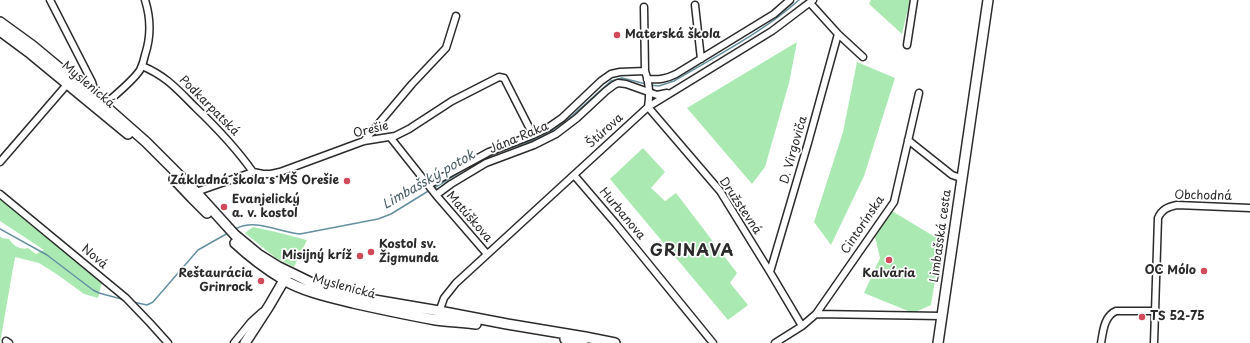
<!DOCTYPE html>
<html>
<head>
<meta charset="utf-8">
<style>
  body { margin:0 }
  canvas { display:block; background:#fff }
</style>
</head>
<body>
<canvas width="1250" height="343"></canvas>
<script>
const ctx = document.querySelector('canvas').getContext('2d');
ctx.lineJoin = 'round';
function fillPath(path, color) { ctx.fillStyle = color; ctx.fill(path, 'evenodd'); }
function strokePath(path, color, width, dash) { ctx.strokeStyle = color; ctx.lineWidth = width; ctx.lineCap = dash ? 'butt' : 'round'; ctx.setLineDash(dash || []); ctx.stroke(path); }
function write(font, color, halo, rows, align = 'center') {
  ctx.font = font + ' "Playpen Sans",sans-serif'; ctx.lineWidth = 3.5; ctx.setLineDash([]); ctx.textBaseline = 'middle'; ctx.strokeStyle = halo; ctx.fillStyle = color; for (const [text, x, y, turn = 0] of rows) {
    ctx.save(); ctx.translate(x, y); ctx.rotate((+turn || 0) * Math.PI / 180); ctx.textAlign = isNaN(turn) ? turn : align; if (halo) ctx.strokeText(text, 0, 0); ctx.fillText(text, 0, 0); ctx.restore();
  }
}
fillPath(new Path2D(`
  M 871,0 L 910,0 L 902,34 L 869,4 Z
  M 797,42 L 789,83 L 765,167 L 752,184 L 687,108 Z
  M 857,62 L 895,78 L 864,176 L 831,245 L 814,222 L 843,132 Z
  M 643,148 L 665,172 L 651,188 L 665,201 L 676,193 L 737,273 L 730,283 L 748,305 L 728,320 L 610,179 Z
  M 0,196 L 65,252 L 102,282 L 98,298 L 84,294 L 58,275 L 39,263 L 15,257 L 0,343 L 0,236 L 2,238 L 9,239 C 14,246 19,250 28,248 L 36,254 L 44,250 L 0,221 Z
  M 892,211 L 940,240 L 940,249 L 931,305 L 913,313 L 864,293 L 880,258 L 875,237 Z
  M 253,227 L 272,231 L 307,240 L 294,267 L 276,258 L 245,233 Z`), '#aaeab2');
strokePath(new Path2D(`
  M 650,85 L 659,86 L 674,81 C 716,56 762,33 799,0
  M 434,188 L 485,157 L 536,139 L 550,132 L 572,116 L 611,81 L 622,78 L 646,84
  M 0,229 L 47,255 L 93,290 L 99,293 L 125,300
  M 235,229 C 256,218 278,232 300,234 L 378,219 L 391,214 L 430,190
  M 133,302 L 147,305 L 153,302 L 198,250 L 228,233`), '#65909f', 1.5);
const street = new Path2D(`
  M 50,0 L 92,82 L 95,92 L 94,97
  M 810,3 L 838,34 L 863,57
  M 695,5 L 701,59
  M 644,7 L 645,71 C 649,82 650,95 648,107
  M 907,45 L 914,0
  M 142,66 C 166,76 177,89 195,107 C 216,127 236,148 253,172
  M 647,79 C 659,80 666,79 676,74 L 774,14 L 790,0
  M 104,105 C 114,96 133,81 140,70 C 142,66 144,60 145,55 C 151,37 151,19 145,0
  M 648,107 L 720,191 L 770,272 L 802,326
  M 390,137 L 436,195 L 487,254
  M 908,140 L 952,175 L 961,178
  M 364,141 L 412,84 L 446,48 L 456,16
  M 0,162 L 70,81
  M 574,175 L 616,224 L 713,343
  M 428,185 L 489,152 L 533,135 L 549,127 L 562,118 L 601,81 L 611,74 L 620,72 L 645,71
  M 196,192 L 253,172 L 263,174 L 271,174 L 280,172 L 364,141 L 395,136 L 409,129 L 452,101 L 499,77 L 504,78 L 533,135
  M 0,194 L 126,298 L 150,323 L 168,343
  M 436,195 L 451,184 L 486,163 L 534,145 L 556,134 L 577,118 L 606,91 L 614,85 L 618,83 L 626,84 L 657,95 L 667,93
  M 770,272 L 808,143 L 838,34
  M 816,314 L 941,316
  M 438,315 L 444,298 L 456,283 L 648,107 L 772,31 L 813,0
  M 6,341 L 9,343
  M 234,343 L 251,322 L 262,312
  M 775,343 L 802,326 L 816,314 L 894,202 L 919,93
  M 1101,343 C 1103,332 1104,316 1116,311 L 1154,311
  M 1154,343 L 1158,218 C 1162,209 1168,207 1177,205 L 1250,208`);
const secondary = new Path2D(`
  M 0,22 L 33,46 L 104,105 L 146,142 L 196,192 L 235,235 L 258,254 L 279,267 L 312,283 L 345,295 L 439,311 L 507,324 L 585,337 L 615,343
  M 0,31 L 31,54 L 128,134
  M 174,179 L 192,198 L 207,213
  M 235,243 C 250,257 266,269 284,280 C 305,292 329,297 353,303 C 380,309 408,315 436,320 C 449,322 463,322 476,324
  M 565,339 L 583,343
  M 245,343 L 269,306 L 287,275
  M 938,343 L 988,0`);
strokePath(street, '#2b2b2b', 9);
strokePath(secondary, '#2b2b2b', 12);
strokePath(street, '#fff', 6);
strokePath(secondary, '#fff', 9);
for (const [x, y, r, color] of [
  [617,35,4,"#d1495b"],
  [347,181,4,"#d1495b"],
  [224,207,4,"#d1495b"],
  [371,252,4,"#d1495b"],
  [360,256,4,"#d1495b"],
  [889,260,4,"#d1495b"],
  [1204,271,4,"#d1495b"],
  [261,281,4,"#d1495b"],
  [1142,317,4,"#d1495b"]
]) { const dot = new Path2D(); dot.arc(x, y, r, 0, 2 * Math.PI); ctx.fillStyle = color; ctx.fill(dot); strokePath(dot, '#fff', 1.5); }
write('bold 12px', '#2b2b2b', '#fff', [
  ["Materská škola",625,35],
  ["Základná škola s MŠ Orešie",339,181,"right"],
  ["Evanjelický",232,200],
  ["a. v. kostol",232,214],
  ["Kostol sv.",379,245],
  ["Žigmunda",379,259],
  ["Misijný kríž",352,256,"right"],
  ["OC Mólo",1196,271,"right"],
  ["Reštaurácia",253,274,"right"],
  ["Grinrock",253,288,"right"],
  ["Kalvária",889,274,"center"],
  ["TS 52-75",1150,317]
], 'left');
write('12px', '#2b2b2b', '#fff', [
  ["Myslenická",88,85,40],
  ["Podkarpatská",209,106,45],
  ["Orešie",371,130,-13],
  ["Štúrova",605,131,-42],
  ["Jána Raka",519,138,-23],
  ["D. Virgoviča",794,150,-74],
  ["Obchodná",1203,196,1],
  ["Družstevná",740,206,56],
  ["Hurbanova",622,214,50],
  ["Matúškova",469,217,49],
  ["Cintorínska",863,225,-56],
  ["Limbašská cesta",941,236,-82],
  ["Nová",94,257,40],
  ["Myslenická",344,287,15]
]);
write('italic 13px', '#485e65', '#fff', [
  ["Limbašský potok",429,180,-30]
]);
ctx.letterSpacing = '1px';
write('bold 16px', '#2b2b2b', '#fff', [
  ["GRINAVA",692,252]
]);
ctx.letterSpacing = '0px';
</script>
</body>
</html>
